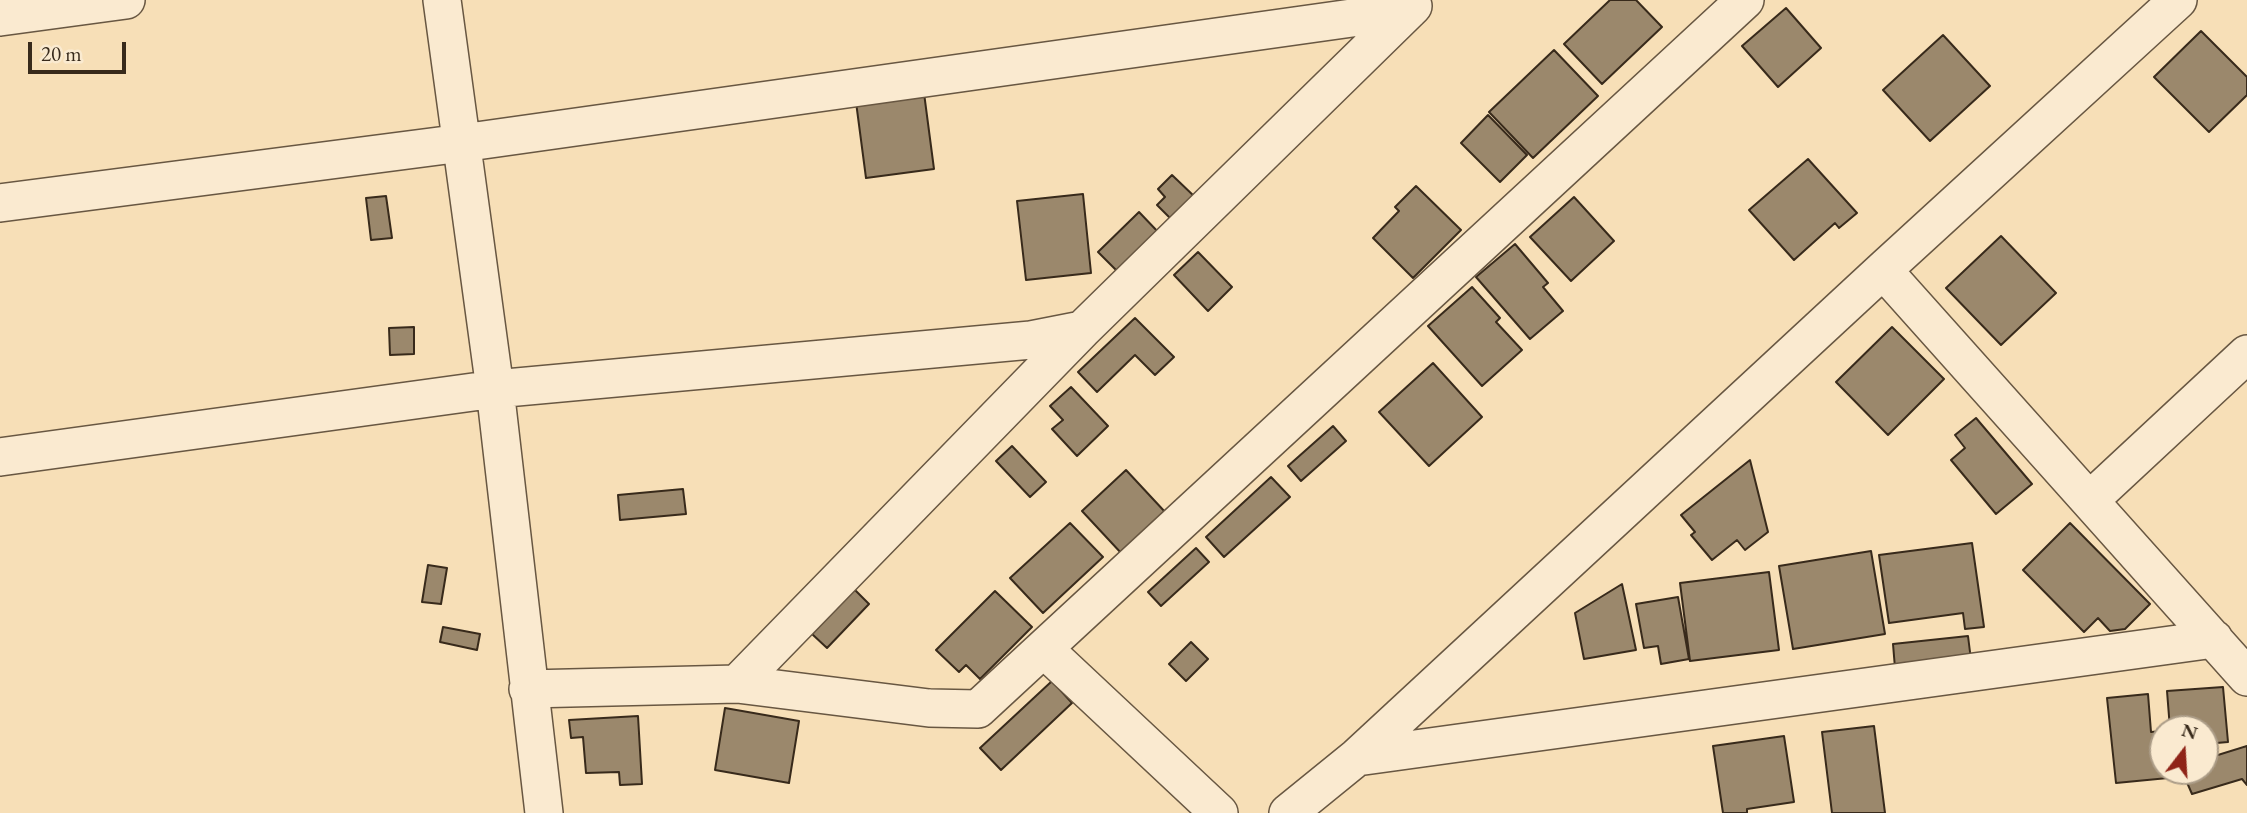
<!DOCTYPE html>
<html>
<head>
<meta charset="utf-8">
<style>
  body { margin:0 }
  #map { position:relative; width:2247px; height:813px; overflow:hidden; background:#f7dfb7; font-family:"EB Garamond",serif }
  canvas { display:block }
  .north { position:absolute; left:2149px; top:715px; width:70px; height:70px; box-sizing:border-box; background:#faead0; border:2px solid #ac9d88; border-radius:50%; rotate:17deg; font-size:19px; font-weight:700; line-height:28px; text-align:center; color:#382a1b }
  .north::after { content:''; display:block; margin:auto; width:24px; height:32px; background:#8f2418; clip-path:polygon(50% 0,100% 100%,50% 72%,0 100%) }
  .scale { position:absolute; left:28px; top:42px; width:98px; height:32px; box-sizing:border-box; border:4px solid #382a1b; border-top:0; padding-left:9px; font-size:21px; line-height:24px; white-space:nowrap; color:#382a1b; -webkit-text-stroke:5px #faead0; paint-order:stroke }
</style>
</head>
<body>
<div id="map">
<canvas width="2247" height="813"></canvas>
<div class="north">N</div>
<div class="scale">20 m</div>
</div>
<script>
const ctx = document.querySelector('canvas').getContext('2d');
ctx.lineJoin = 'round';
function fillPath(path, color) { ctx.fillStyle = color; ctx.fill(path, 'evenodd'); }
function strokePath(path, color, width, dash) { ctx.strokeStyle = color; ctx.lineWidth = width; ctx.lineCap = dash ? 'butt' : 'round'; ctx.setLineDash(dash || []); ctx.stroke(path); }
const building = new Path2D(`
  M 1610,0 L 1636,0 L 1662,27 L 1602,84 L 1564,44 Z
  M 1786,8 L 1821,48 L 1778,87 L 1742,46 Z
  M 2201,31 L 2247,77 L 2247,95 L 2209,132 L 2154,77 Z
  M 1943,35 L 1990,86 L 1930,141 L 1883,90 Z
  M 1554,50 L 1598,96 L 1533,158 L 1489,112 Z
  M 924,93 L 934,169 L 866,178 L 856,102 Z
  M 1488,115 L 1527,155 L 1500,182 L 1461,143 Z
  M 1808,159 L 1857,213 L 1839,228 L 1835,223 L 1794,260 L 1749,210 Z
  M 1172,175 L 1196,198 L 1173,221 L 1157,205 L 1165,197 L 1158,189 Z
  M 1416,186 L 1461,230 L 1413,278 L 1373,238 L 1399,211 L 1395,207 Z
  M 1083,194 L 1091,273 L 1026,280 L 1017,201 Z
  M 386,196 L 392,238 L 371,240 L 366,198 Z
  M 1574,197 L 1614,241 L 1571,281 L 1530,237 Z
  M 1139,212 L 1160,234 L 1119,273 L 1098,252 Z
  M 2001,236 L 2056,293 L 2001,345 L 1946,288 Z
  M 1515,244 L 1548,283 L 1543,287 L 1563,311 L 1530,339 L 1476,277 Z
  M 1198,252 L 1232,287 L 1208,311 L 1174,275 Z
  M 1472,287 L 1500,318 L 1496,322 L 1522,350 L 1482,386 L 1428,326 Z
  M 1135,318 L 1174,357 L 1155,375 L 1135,355 L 1097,392 L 1078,372 Z
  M 414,327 L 414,354 L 390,355 L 389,328 Z
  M 1892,327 L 1944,379 L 1888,435 L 1836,382 Z
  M 1433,363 L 1482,417 L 1429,466 L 1379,412 Z
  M 1071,387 L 1108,426 L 1077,456 L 1052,429 L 1063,420 L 1050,406 Z
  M 1976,418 L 2032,484 L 1996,514 L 1951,460 L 1965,448 L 1955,435 Z
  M 1333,426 L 1346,441 L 1301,481 L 1288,466 Z
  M 1012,446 L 1046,482 L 1030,497 L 996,461 Z
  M 1750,460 L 1768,532 L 1745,550 L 1737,540 L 1712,560 L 1691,535 L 1695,532 L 1681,515 Z
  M 1126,470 L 1166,513 L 1122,554 L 1082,511 Z
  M 1271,477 L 1290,497 L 1224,557 L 1206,537 Z
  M 683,489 L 686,514 L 620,520 L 618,495 Z
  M 1070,523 L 1103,557 L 1043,613 L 1010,578 Z
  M 2070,523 L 2150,604 L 2125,629 L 2110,631 L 2098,618 L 2084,632 L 2023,570 Z
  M 1972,543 L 1984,627 L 1965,629 L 1963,613 L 1889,623 L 1879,555 Z
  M 1196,548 L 1209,562 L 1161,606 L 1148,592 Z
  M 1871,551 L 1885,634 L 1793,649 L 1779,566 Z
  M 428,565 L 447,568 L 441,604 L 422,602 Z
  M 1769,572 L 1779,650 L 1690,661 L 1680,583 Z
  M 1622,584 L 1636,650 L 1584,659 L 1575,613 Z
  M 854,589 L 869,604 L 827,648 L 812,634 Z
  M 995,591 L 1032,627 L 980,679 L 966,665 L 959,672 L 936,650 Z
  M 1678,597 L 1689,659 L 1661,664 L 1658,646 L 1644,648 L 1636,604 Z
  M 443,627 L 480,634 L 477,650 L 440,642 Z
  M 1968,636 L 1971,660 L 1895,668 L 1893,644 Z
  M 1191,642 L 1208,659 L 1186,681 L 1169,664 Z
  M 1052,681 L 1072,703 L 1001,770 L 980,748 Z
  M 2223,687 L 2228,742 L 2205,744 L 2205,729 L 2170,729 L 2167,691 Z
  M 2148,694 L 2151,732 L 2163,731 L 2163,771 L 2168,771 L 2168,778 L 2116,783 L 2107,698 Z
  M 725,708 L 799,721 L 789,783 L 715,770 Z
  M 638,716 L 642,784 L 620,785 L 619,772 L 586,773 L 583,737 L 571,738 L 569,720 Z
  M 1874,726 L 1885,813 L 1832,813 L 1822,732 Z
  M 1784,736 L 1794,802 L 1747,809 L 1747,813 L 1723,813 L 1713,746 Z
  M 2247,746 L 2247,785 L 2242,779 L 2192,794 L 2182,771 L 2205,771 L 2205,759 Z`);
fillPath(building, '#9b886c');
strokePath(building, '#382a1b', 2);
const minor = new Path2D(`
  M 442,0 L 495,389 L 544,813
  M 0,17 L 126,0
  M 0,203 L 462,143 L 1409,10
  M 1883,270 L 2247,677
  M 0,457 L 495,389 L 1031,340 L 1082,330
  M 2090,500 L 2247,354
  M 1044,649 L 1219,813
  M 737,684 L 1082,330 L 1413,6
  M 528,689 L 737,684 L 929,708 L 978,709 L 1745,0
  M 1357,757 L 2214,639
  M 1288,813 L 1357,757 L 1883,270 L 2178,0`);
strokePath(minor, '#685742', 40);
strokePath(minor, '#faead0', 37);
</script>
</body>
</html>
